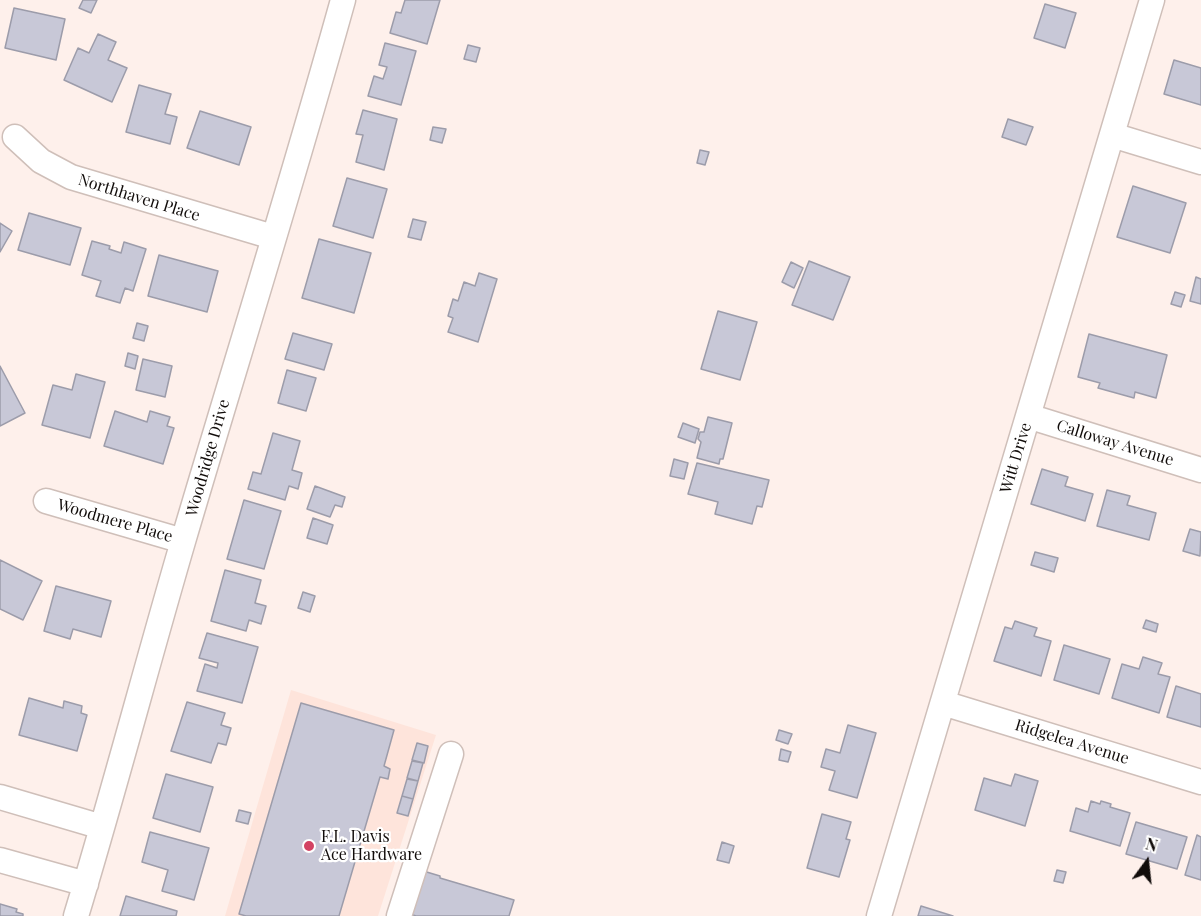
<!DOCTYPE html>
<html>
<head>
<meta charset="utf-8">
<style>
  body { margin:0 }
  #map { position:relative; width:1201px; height:916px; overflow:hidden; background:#fef0eb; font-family:"Playfair Display",serif }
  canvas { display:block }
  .north { position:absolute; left:1117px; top:832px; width:60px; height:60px; -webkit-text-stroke:4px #fff; paint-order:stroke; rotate:15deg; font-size:16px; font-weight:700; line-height:24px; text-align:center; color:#110c0a }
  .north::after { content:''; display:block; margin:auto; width:21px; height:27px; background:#110c0a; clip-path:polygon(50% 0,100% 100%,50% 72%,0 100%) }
</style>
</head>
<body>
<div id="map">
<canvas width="1201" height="916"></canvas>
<div class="north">N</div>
</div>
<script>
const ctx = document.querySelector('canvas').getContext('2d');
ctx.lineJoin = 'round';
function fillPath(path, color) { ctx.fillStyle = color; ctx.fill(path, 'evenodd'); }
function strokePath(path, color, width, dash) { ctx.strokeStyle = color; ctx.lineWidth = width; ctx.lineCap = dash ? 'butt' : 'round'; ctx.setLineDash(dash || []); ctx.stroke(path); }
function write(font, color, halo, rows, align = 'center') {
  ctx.font = font + ' "Playfair Display",serif'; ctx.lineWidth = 4.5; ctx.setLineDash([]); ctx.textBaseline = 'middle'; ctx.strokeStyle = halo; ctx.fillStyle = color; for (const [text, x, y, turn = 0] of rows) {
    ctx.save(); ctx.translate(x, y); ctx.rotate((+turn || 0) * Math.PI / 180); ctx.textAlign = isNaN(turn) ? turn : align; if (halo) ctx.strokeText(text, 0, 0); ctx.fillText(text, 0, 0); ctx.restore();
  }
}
fillPath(new Path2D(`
  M 291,690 L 436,735 L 378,916 L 225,916 Z`), '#fee4db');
const building = new Path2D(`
  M 83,0 L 97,0 L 91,13 L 79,8 Z
  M 405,0 L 440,0 L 427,44 L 390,33 L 396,12 L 401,13 Z
  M 1045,4 L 1076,13 L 1065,48 L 1034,38 Z
  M 14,8 L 65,19 L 56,60 L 5,48 Z
  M 98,34 L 116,42 L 108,60 L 127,68 L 112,102 L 64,80 L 78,48 L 89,53 Z
  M 385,43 L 416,51 L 401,105 L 368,96 L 374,76 L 383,79 L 387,67 L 379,65 Z
  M 468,45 L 480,48 L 476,62 L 464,59 Z
  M 1174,60 L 1201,68 L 1201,105 L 1164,94 Z
  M 139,85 L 171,94 L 165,114 L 177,117 L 170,144 L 126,132 Z
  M 363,110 L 397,119 L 384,170 L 356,162 L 363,135 L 356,134 Z
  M 200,111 L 251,127 L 239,165 L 187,148 Z
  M 1008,119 L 1033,127 L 1026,145 L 1002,137 Z
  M 433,127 L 446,129 L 442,143 L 430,140 Z
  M 700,150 L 709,152 L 705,165 L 697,163 Z
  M 347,178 L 387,189 L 373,238 L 333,226 Z
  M 1133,186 L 1186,203 L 1170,253 L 1117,237 Z
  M 29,213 L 81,228 L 70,265 L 18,250 Z
  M 413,219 L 426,222 L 421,240 L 408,237 Z
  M 0,223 L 12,231 L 0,252 Z
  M 319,239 L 371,253 L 354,313 L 302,298 Z
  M 92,241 L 110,246 L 109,249 L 121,253 L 124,242 L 146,249 L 133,291 L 125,288 L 120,303 L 96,296 L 101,281 L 82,275 Z
  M 159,255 L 218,271 L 207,312 L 148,296 Z
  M 809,261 L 850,277 L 833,320 L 792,305 Z
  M 791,262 L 803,268 L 794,288 L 782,282 Z
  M 479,273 L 497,279 L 478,342 L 448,332 L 453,318 L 448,316 L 453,299 L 458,301 L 464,282 L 475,286 Z
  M 1196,277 L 1201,279 L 1201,304 L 1190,301 Z
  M 1175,292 L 1185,295 L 1181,307 L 1171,304 Z
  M 718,311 L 757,322 L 740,380 L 701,369 Z
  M 137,323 L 148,326 L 144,341 L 133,338 Z
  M 293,333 L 332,344 L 324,370 L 285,359 Z
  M 1089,334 L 1167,355 L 1156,398 L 1135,392 L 1134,398 L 1098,388 L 1100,383 L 1078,377 Z
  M 128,353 L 138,356 L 135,369 L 125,366 Z
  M 143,359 L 172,366 L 165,397 L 136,390 Z
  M 0,366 L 25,413 L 0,426 Z
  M 287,370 L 316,378 L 306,411 L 278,403 Z
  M 76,374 L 105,382 L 90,438 L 42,425 L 53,385 L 72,390 Z
  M 115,411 L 147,422 L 150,411 L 170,417 L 167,426 L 174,428 L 163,464 L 104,446 Z
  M 708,417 L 732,423 L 723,459 L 720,459 L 719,464 L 697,458 L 701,442 L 698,439 L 700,432 L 704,432 Z
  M 683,423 L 699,429 L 695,443 L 678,437 Z
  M 273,433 L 300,441 L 292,470 L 302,473 L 298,489 L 289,486 L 285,500 L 248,489 L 253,472 L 261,474 Z
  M 674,459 L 688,463 L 684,479 L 670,476 Z
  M 697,463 L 769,480 L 762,507 L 757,506 L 752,524 L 715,514 L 718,502 L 688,494 Z
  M 1042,469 L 1068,477 L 1065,486 L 1093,494 L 1085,521 L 1031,504 Z
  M 315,486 L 345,497 L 342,507 L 335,505 L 330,517 L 307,509 Z
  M 1107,490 L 1130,496 L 1127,505 L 1156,513 L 1149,540 L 1097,526 Z
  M 244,500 L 281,511 L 264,569 L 227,559 Z
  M 313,518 L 333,525 L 327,544 L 307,538 Z
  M 1190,529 L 1201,532 L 1200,556 L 1183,551 Z
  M 1035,552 L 1058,558 L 1054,572 L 1031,565 Z
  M 0,560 L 42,581 L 23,620 L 0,609 Z
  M 225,570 L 261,580 L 255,603 L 266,606 L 261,624 L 249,620 L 246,631 L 211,621 Z
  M 56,586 L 111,601 L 101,637 L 73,629 L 70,639 L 44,631 Z
  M 303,592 L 315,596 L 310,612 L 298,608 Z
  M 1146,620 L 1158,624 L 1156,632 L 1143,628 Z
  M 1015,621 L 1037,628 L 1034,636 L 1051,641 L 1041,676 L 994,661 L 1005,627 L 1012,629 Z
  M 207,633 L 258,647 L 242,703 L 197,691 L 205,664 L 217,668 L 218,663 L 199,658 Z
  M 1064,645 L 1110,659 L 1099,694 L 1054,680 Z
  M 1143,657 L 1162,663 L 1158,674 L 1170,677 L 1159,713 L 1112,698 L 1122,664 L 1139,669 Z
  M 1176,686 L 1201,694 L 1201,727 L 1167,717 Z
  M 29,698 L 63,708 L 64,701 L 82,706 L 81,713 L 87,715 L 77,751 L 19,735 Z
  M 187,702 L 225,713 L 221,725 L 231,728 L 226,745 L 218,743 L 211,763 L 171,751 Z
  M 301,703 L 394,730 L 384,766 L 390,769 L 388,779 L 380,777 L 339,916 L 246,916 L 239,914 Z
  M 848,725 L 876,733 L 857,798 L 829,790 L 835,771 L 821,767 L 826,749 L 840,753 Z
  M 779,730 L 792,734 L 788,744 L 776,740 Z
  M 417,743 L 428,746 L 424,763 L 412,760 Z
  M 781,749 L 791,752 L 788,762 L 779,760 Z
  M 412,761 L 423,763 L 418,781 L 407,778 Z
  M 166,774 L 213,787 L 200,832 L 153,818 Z
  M 1015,774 L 1038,781 L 1025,826 L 975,810 L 984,778 L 1011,786 Z
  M 407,779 L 418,781 L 413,799 L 402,796 Z
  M 402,796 L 413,799 L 408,816 L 397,813 Z
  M 1091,801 L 1100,804 L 1101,801 L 1111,804 L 1110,807 L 1130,813 L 1120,846 L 1070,831 L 1076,808 L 1088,812 Z
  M 239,810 L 251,813 L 248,824 L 236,821 Z
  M 822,814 L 851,822 L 846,839 L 850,840 L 839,877 L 807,868 Z
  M 1136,822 L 1187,837 L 1177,869 L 1126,854 Z
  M 150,832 L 209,848 L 194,900 L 162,891 L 168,870 L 142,862 Z
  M 1197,835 L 1201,837 L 1201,880 L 1185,875 Z
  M 722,842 L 734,846 L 729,863 L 717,860 Z
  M 420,870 L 440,876 L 440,878 L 514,900 L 509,916 L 416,916 L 407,913 Z
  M 1057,870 L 1066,872 L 1063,883 L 1054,881 Z
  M 126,896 L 177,911 L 176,916 L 120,916 Z
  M 0,904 L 17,909 L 16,912 L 23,914 L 23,916 L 0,916 Z
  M 921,906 L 953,916 L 918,916 Z`);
fillPath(building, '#c8c8d7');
strokePath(building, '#9c9caa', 1.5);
const street = new Path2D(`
  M 1112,135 L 1201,162
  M 15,137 L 41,161 L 71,177 L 273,237
  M 1028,416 L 1201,470
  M 46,501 L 183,541
  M 943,703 L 1201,782
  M 0,797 L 102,827
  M 0,860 L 86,884
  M 76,916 C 114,791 147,664 184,538 C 237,359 293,180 343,0
  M 399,916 L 451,754
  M 879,916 L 1152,0`);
strokePath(street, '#cfbfb9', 27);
strokePath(street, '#fff', 24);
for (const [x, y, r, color] of [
  [309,846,6,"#d34363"]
]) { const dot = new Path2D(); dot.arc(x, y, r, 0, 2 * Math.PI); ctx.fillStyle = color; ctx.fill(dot); strokePath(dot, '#fff', 2); }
write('16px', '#110c0a', '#fff', [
  ["Northhaven Place",139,198,17],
  ["Calloway Avenue",1115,443,17],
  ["Woodridge Drive",208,458,-74],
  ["Witt Drive",1016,458,-73],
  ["Woodmere Place",115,521,16],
  ["Ridgelea Avenue",1072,742,17]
]);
write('16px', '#110c0a', '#fff', [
  ["F.L. Davis",321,837],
  ["Ace Hardware",321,855]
], 'left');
</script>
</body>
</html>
